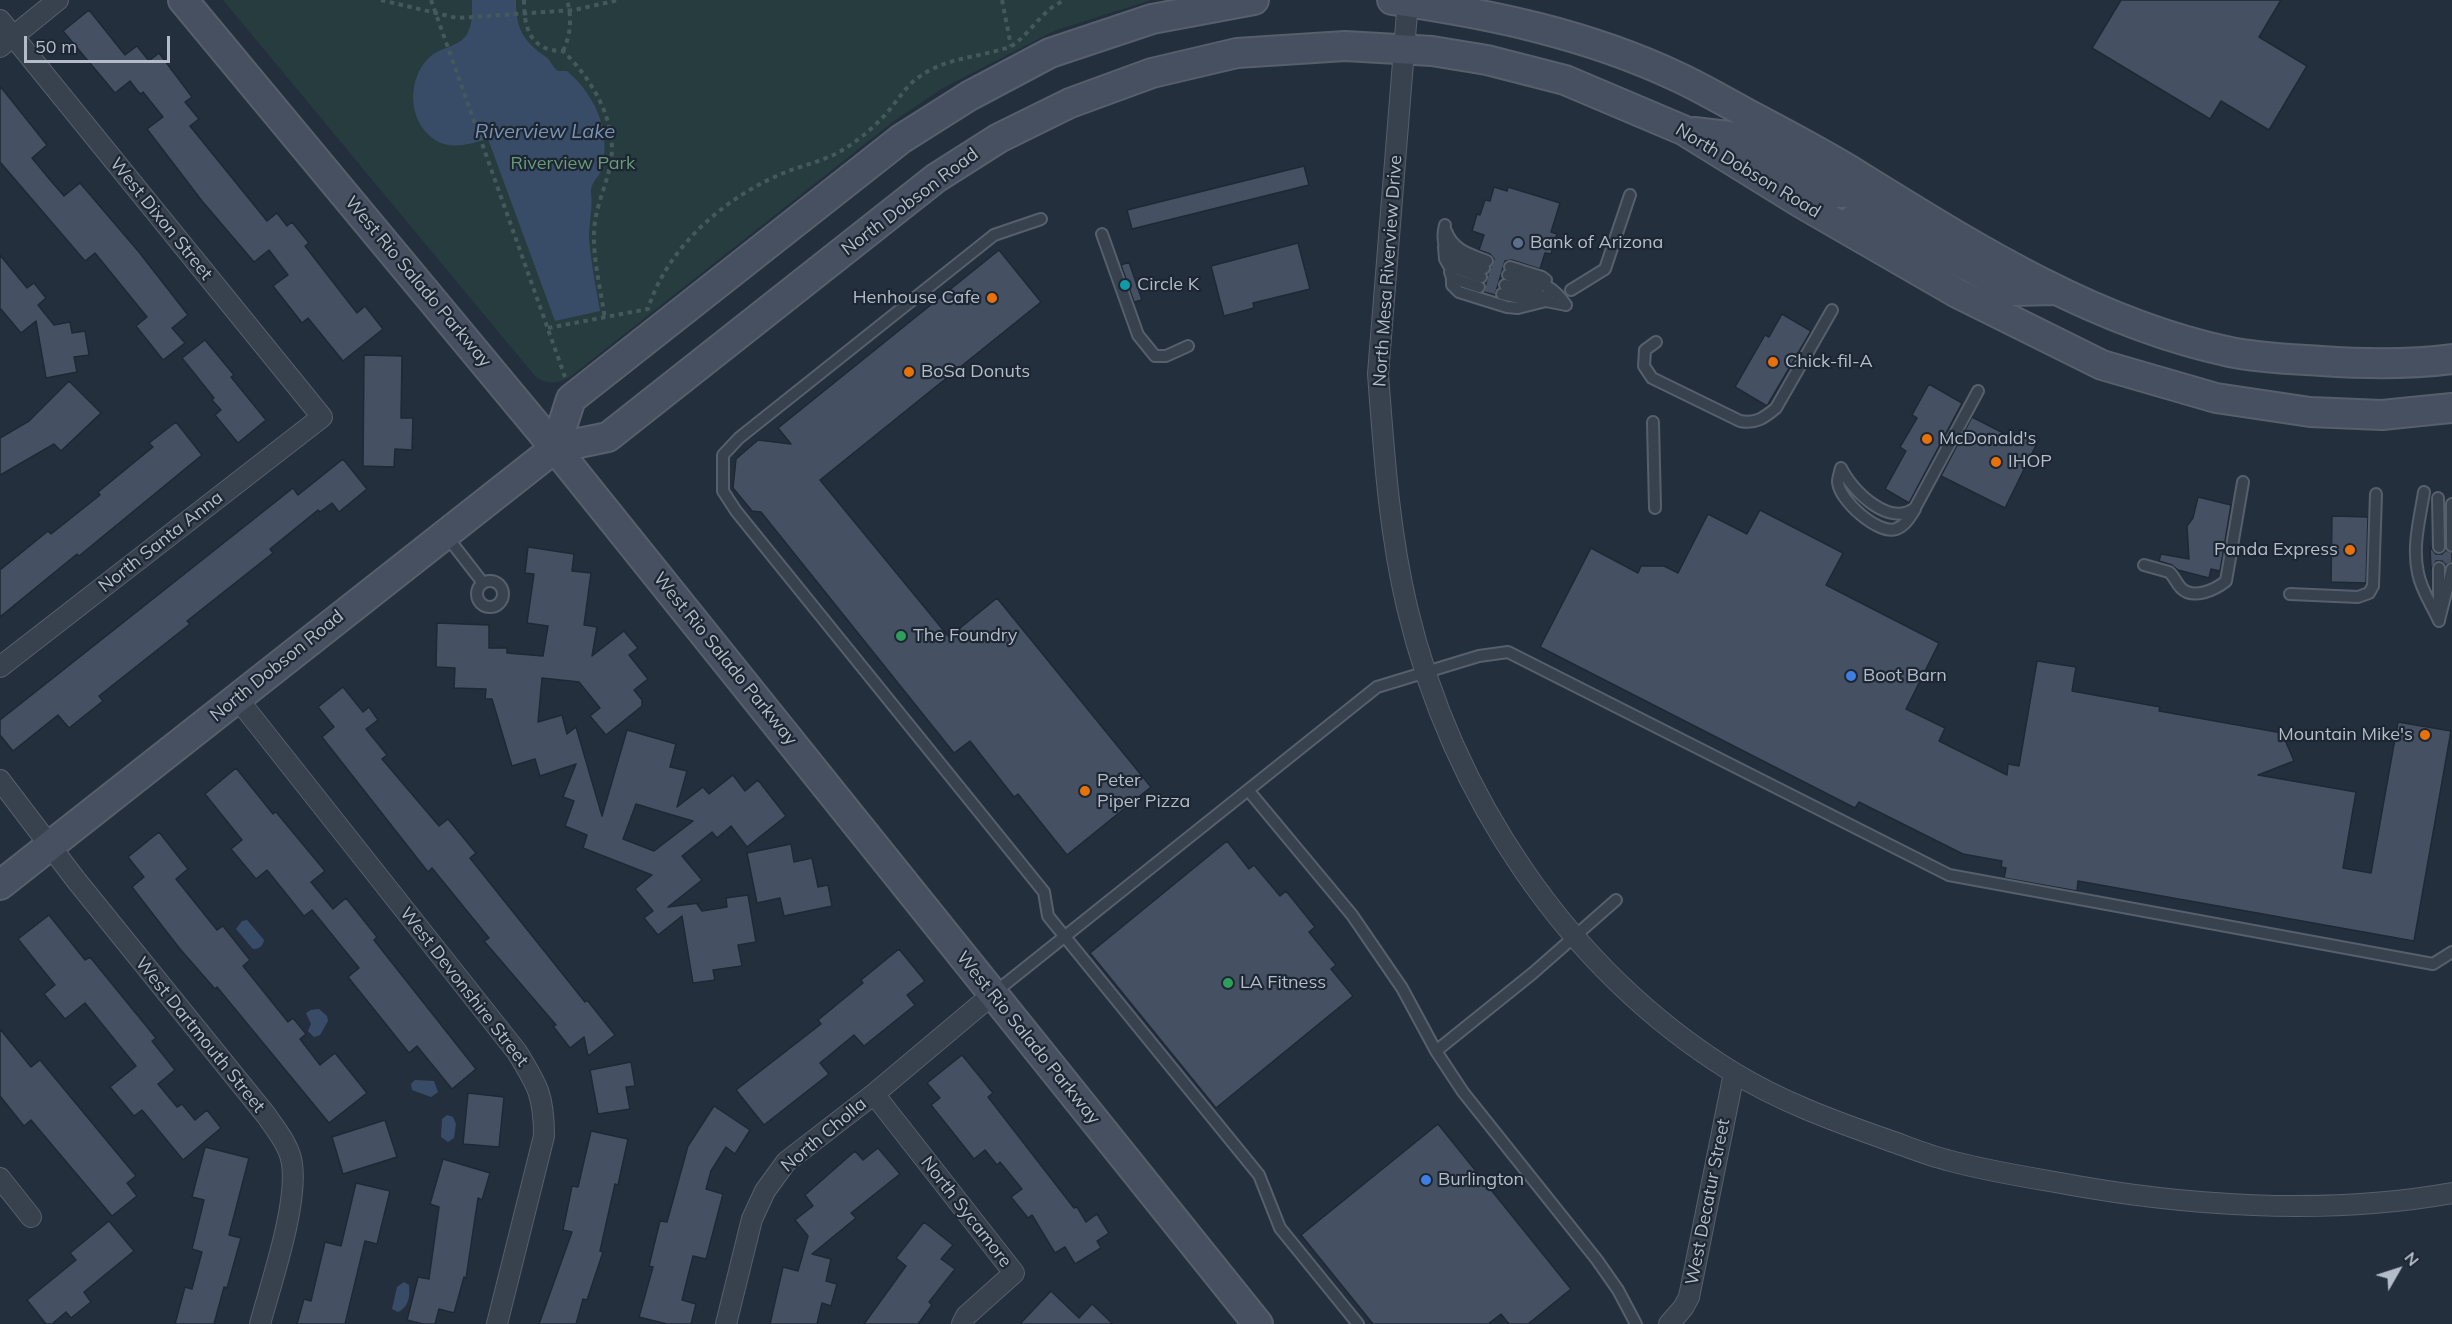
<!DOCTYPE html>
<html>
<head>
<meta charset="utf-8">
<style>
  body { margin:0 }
  #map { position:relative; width:2452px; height:1324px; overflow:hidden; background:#242f3e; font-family:Mulish,sans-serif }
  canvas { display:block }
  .north { position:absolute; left:2368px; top:1240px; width:60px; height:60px; -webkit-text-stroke:4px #1d2633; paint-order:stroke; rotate:51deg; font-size:16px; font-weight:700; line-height:24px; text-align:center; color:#b4bcc9 }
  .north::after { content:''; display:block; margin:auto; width:21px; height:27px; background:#b4bcc9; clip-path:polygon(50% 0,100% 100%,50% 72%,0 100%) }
  .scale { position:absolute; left:24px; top:36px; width:146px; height:27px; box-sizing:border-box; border:3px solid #b4bcc9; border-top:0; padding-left:8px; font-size:18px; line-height:21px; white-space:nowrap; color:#b4bcc9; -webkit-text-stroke:4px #1d2633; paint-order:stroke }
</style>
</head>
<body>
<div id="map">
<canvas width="2452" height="1324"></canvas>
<div class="north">N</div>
<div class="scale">50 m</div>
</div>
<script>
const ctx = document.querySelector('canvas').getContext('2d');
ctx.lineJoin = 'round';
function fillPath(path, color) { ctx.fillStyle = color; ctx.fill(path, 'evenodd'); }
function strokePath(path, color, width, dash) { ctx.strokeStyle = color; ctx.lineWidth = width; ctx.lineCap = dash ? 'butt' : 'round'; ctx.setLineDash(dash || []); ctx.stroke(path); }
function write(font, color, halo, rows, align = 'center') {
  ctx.font = font + ' Mulish,sans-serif'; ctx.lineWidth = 4.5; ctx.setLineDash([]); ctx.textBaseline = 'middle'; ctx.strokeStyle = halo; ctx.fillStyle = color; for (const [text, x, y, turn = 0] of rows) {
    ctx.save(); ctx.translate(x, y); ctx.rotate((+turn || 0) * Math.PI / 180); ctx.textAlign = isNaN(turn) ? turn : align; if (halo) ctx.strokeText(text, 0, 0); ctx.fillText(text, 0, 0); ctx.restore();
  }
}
fillPath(new Path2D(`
  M 223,0 L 1151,0 L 1054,31 L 943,88 L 894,121 L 570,377 C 558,384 546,385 535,376 Z`), '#263c3f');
fillPath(new Path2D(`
  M 472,0 L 516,0 C 516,29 523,41 546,57 C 551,60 552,67 558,71 L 567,71 C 596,96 611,131 602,169 C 599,178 590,182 591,193 C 593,207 589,223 589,238 C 591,263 596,287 600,311 L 555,321 L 488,139 C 465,145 444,153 425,131 C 407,110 410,74 431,56 C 443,46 461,47 468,32 C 473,22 472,10 472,0 Z
  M 247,920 L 264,940 C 263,946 259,949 253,949 L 236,929 L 242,921 Z
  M 319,1009 L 327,1016 L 328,1021 L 320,1035 L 314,1037 L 308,1031 L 311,1024 L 306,1013 L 311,1010 Z
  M 415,1080 L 434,1081 L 438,1092 L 431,1097 L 412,1090 L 411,1084 Z
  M 447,1115 L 453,1117 L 456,1124 L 454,1138 L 448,1142 L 441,1137 L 442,1119 Z
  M 404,1282 L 409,1285 C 410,1296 409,1307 398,1312 L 392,1309 L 397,1287 Z`), '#394c67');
const building = new Path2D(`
  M 2121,0 L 2281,0 L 2259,37 L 2307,66 L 2269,130 L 2221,101 L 2210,119 L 2092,48 Z
  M 89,10 L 125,55 L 137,46 L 149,61 L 159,53 L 192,97 L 185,102 L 199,119 L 190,126 L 267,221 L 277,213 L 287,226 L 292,222 L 309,243 L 305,246 L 357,313 L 365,306 L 383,329 L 343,361 L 308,318 L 302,323 L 273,286 L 288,275 L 269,250 L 254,262 L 202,201 L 147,129 L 163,117 L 143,92 L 140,94 L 130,81 L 115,93 L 63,31 Z
  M 0,86 L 47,145 L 32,158 L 51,181 L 64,196 L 80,183 L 139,252 L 188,315 L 172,328 L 185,343 L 163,360 L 136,326 L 147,317 L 95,253 L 85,261 L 0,162 Z
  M 1304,166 L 1309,185 L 1132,229 L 1127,210 Z
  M 1494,187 L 1507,191 L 1508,187 L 1560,203 L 1551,232 L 1557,234 L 1551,254 L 1545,253 L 1540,269 L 1512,260 L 1505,261 L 1495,295 L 1484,292 L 1488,274 L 1494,259 L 1490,254 L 1479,250 L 1484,235 L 1472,231 L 1477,214 L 1480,215 L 1485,200 L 1490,201 Z
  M 1298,243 L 1310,289 L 1253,303 L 1254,308 L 1224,316 L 1211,266 Z
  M 999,250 L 1041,302 L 820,480 L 949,637 L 997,598 L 1151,787 L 1067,855 L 1018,794 L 1014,797 L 970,741 L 954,753 L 761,512 L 752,511 L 733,488 L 736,459 L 758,440 L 791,444 L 778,428 Z
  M 0,255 L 27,288 L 34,283 L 46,298 L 38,305 L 54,325 L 70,322 L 72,333 L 85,331 L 89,355 L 74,357 L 77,372 L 46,378 L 36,321 L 21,333 L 0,308 Z
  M 1129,262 L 1142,300 L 1134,302 L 1121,265 Z
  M 1782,314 L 1811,331 L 1767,406 L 1735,387 L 1765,335 L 1769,337 Z
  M 205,340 L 234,375 L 231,377 L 266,420 L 238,443 L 215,415 L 221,410 L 212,400 L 214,398 L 182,358 Z
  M 364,355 L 402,356 L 401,418 L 413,418 L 412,450 L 395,449 L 394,467 L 363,466 Z
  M 69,381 L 101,413 L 61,451 L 54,444 L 0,475 L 0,438 L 29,421 Z
  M 1929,384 L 1962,403 L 1909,503 L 1885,489 L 1906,451 L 1900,447 L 1917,418 L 1912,415 Z
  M 1972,417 L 2019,441 L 2023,431 L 2039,439 L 2005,508 L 1941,476 Z
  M 176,422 L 202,455 L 79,556 L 77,554 L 0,617 L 0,570 L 48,531 L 51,534 L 100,495 L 98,492 L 153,447 L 149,443 Z
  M 343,459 L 367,489 L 339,512 L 332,503 L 320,512 L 318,510 L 270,549 L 273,553 L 187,621 L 190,624 L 99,696 L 103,701 L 69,728 L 58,715 L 13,751 L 0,735 L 0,720 L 293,488 L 298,495 Z
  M 2198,497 L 2231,505 L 2220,571 L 2211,569 L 2209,578 L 2178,570 L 2172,565 L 2159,561 L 2161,554 L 2189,559 L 2187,526 L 2193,518 Z
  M 1760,510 L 1843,553 L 1826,585 L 1939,643 L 1906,709 L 1945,728 L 1939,741 L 2007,775 L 2008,764 L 2019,766 L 2037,661 L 2076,667 L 2072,691 L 2160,707 L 2159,711 L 2282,733 L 2294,761 L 2258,775 L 2356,792 L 2343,868 L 2371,873 L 2398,722 L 2451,731 L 2414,941 L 2078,881 L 2077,891 L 2004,878 L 2006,868 L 2001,867 L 2002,861 L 1963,854 L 1859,802 L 1855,808 L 1540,647 L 1591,548 L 1638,573 L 1641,566 L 1664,566 L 1678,573 L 1708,514 L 1747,534 Z
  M 2332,516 L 2368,517 L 2366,583 L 2331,582 Z
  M 528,547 L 574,554 L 572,571 L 591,573 L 584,625 L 597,627 L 592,656 L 624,631 L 638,648 L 629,655 L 648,679 L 634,690 L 642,700 L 642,706 L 606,735 L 590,716 L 600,708 L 579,682 L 542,678 L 538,722 L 562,715 L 567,734 L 576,727 L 602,816 L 627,730 L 676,744 L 670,767 L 687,771 L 677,807 L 703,787 L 709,794 L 733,775 L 745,791 L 758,780 L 786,816 L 747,847 L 731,826 L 717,838 L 712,832 L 682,856 L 702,880 L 668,907 L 699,903 L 697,904 L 702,911 L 727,907 L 726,898 L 748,895 L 756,942 L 738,945 L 742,966 L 713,970 L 715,980 L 693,983 L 682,916 L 658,935 L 644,918 L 653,911 L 635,889 L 652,875 L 583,848 L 587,835 L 565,826 L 574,801 L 563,797 L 576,764 L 540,776 L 535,759 L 512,766 L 492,699 L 485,699 L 486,689 L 454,688 L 455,668 L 436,667 L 437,623 L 489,625 L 489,648 L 507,648 L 507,653 L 543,656 L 548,626 L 527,623 L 534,574 L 525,573 ZM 636,804 L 669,814 L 693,821 L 654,851 L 623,839 Z
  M 2430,547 L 2436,554 L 2442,554 L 2446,550 L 2452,553 L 2452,562 L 2446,565 L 2442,561 L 2436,561 L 2431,569 Z
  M 343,687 L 363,712 L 369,707 L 378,720 L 366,729 L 387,755 L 382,759 L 439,826 L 448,819 L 476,853 L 470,858 L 585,1002 L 587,1000 L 615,1035 L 588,1056 L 584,1037 L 570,1048 L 553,1026 L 556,1025 L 484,941 L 489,938 L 432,868 L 428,872 L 322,737 L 334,727 L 318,707 Z
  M 236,768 L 273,814 L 276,812 L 325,871 L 311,882 L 333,909 L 346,898 L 377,937 L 374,940 L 476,1069 L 452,1089 L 417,1046 L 409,1053 L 348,977 L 359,968 L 312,910 L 304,916 L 267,870 L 256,879 L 231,849 L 242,840 L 205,794 Z
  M 159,832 L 188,869 L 176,879 L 217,930 L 223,926 L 250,960 L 243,966 L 288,1022 L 293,1018 L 306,1034 L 300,1039 L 320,1065 L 335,1053 L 367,1093 L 329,1123 L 217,987 L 215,989 L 180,949 L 132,887 L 144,877 L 128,857 Z
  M 1227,841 L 1249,869 L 1254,865 L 1280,896 L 1286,891 L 1315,927 L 1309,932 L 1336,965 L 1331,969 L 1353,996 L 1216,1108 L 1090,953 Z
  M 791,844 L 794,862 L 812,858 L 818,887 L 828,885 L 832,906 L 784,916 L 780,898 L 757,903 L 747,853 Z
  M 49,915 L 85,960 L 90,957 L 156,1038 L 152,1041 L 175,1070 L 158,1084 L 177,1107 L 182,1104 L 195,1120 L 207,1110 L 221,1128 L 183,1160 L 142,1110 L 134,1116 L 110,1087 L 136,1066 L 85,1003 L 65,1019 L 44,994 L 55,985 L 18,939 Z
  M 899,949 L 925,981 L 907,995 L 915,1005 L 864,1046 L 854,1035 L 820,1063 L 829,1074 L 764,1125 L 736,1090 L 821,1024 L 818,1020 L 863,983 L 861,980 Z
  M 0,1029 L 31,1067 L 40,1060 L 136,1176 L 127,1183 L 137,1196 L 112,1216 L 31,1120 L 24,1126 L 0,1096 Z
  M 962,1055 L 993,1093 L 988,1097 L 1074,1208 L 1077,1207 L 1086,1222 L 1097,1214 L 1109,1233 L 1097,1241 L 1101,1248 L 1075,1264 L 1065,1247 L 1055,1253 L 1032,1215 L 1028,1218 L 1011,1197 L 1022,1189 L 1000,1162 L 997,1165 L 985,1150 L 974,1159 L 931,1105 L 940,1098 L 927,1083 Z
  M 631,1062 L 635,1086 L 626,1087 L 630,1109 L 598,1114 L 590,1070 Z
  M 468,1093 L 504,1097 L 499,1147 L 463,1144 Z
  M 714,1106 L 750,1130 L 735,1154 L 726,1147 L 711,1171 L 706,1189 L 723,1194 L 706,1259 L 693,1256 L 682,1300 L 696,1304 L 691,1324 L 667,1324 L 639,1317 L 653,1267 L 649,1266 L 660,1221 L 667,1222 L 688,1146 Z
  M 385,1120 L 397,1157 L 343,1174 L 332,1137 Z
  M 1438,1124 L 1571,1289 L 1528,1324 L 1509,1324 L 1501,1314 L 1488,1324 L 1373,1324 L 1301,1235 Z
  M 591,1131 L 628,1139 L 618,1185 L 615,1184 L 600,1251 L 603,1252 L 587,1300 L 583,1299 L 576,1324 L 539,1324 L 572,1232 L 563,1230 L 572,1186 L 578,1187 Z
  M 205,1147 L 249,1158 L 229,1235 L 241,1238 L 227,1288 L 224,1287 L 214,1324 L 175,1324 L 185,1287 L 192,1289 L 202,1252 L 192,1249 L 204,1200 L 192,1197 Z
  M 878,1148 L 900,1174 L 851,1213 L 856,1218 L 812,1254 L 831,1259 L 826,1281 L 837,1284 L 831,1306 L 822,1303 L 817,1324 L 770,1324 L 783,1267 L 798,1271 L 808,1236 L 795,1220 L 813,1206 L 805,1195 L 855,1151 L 863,1160 Z
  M 443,1159 L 490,1173 L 482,1200 L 478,1198 L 466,1278 L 464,1277 L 454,1313 L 439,1309 L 435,1324 L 423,1324 L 407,1320 L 418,1277 L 429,1279 L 439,1207 L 430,1204 Z
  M 356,1183 L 390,1191 L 377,1244 L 365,1241 L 345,1324 L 297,1324 L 304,1299 L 311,1301 L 325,1242 L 341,1246 Z
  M 109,1221 L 134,1251 L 84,1292 L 91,1302 L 71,1318 L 66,1312 L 52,1324 L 46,1324 L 27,1300 L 76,1260 L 70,1253 Z
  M 924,1222 L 953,1245 L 941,1259 L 955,1269 L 929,1302 L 932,1305 L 918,1324 L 864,1324 L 906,1266 L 896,1258 Z
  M 1051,1291 L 1079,1318 L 1092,1304 L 1113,1324 L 1020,1324 Z`);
fillPath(building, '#455162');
strokePath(building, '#1f2835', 1.5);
const lane = new Path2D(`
  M 1041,219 L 994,235 L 739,438 L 723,455 L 723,491 L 736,511 L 1044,892 L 1048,916 L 1259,1175 L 1280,1228 L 1358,1324
  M 1445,225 C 1437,257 1460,260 1484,268
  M 1446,231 C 1453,250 1469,254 1487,261
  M 1102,234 L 1138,335 L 1155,356 L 1166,356 L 1188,346
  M 1444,247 L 1445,259 L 1449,266 L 1481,277
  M 1510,267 L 1542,277 L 1546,280
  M 1450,272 L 1452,278 L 1479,287
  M 1508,275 C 1535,288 1545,275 1566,305
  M 1452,278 L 1452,285 L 1459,292 L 1507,307 L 1518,308 L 1546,301 L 1566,305
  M 1505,285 L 1519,289 L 1538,288
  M 1571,290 L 1605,269 L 1630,195
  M 1502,294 L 1520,298 L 1547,296
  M 1656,342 L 1645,350 L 1644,366 L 1652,378 L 1740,421 C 1756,424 1764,418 1776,408 L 1832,310
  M 1653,422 L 1655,508
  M 1841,468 C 1852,491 1890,528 1915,508 L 1978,391
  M 1841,468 C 1840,472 1838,478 1838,482 C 1839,500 1878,535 1896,529 C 1905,526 1910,517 1915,509
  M 2424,492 C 2420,518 2412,546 2418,573 C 2421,590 2432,605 2439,621
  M 2438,498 L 2439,547
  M 2452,504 L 2452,546
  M 445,534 L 483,583
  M 2144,565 L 2169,572 C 2174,576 2176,583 2181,588 C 2193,600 2215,590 2226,581 L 2243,482
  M 2439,568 L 2439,605
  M477 594a13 13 0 1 1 26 0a13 13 0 1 1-26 0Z
  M 2290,594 L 2358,597 L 2369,593 L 2373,586 L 2376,494
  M 2439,620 L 2452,569
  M 1248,790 L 1352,915 L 1402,988 L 1436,1051 L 1463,1092 L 1597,1260 L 1618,1290 L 1636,1324
  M 994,993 L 1377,687 L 1479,656 L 1508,652 L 1949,875 L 2433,964 L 2452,952
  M 1436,1051 L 1533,973 L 1616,900`);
const street = new Path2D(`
  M 1408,0 L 1378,374 C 1384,453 1389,531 1407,607 C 1452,795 1566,968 1731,1071 C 1779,1101 1834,1121 1888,1140 C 1908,1147 1927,1155 1947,1160 C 1983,1170 2019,1176 2055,1182 C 2182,1206 2324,1216 2452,1193
  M 0,20 L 322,417 L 0,667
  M 0,47 L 58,0
  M 237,698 L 517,1052 C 538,1086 544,1096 544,1136 L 497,1324
  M 0,780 L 76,880 L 266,1115 C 276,1130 290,1146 292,1164 C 298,1205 271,1283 260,1324
  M 874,1094 L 1014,1273 L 966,1316 L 962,1324
  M 0,1178 L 31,1217
  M 726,1324 L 752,1219 L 765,1191 L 786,1162 L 874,1094 L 993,994
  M 1669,1324 L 1683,1308 L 1689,1297 L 1734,1073`);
const secondary = new Path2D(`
  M 183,0 L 555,448 L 1258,1324
  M 1392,0 C 1490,14 1587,34 1678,77 C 1706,90 1732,106 1759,120 C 1793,138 1827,156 1859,176 C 1975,248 2094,323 2230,352 C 2259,358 2290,359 2321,361 C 2365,364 2408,365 2452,359
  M 1694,132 L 1737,137 L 1834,193 L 1852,193 L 1870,184
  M 1843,227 L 1856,218 L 1870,214 L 2014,291 L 2054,290
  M 555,448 L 571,399 L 901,139 L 969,96 L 1050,53 L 1152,19 L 1254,0
  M 0,885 L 555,448 L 608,437 L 936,178 L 999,138 L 1070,103 L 1152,73 L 1237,53 L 1345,46 L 1432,51 L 1487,60 L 1565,80 L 1683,130 L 1801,203 L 1957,293 L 2102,365 L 2216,398 L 2310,412 L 2382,415 L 2452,408`);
strokePath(lane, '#565f6c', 14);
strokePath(street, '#565f6c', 22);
strokePath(secondary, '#565f6c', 32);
strokePath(new Path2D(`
  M 381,0 L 457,18 L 574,10 L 619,0
  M 431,0 L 565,377
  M 524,0 C 524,28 530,51 563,51 C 591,78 617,120 611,161 C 607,185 595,207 594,232 C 593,260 601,291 605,319
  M 1002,0 L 1011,46
  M 563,51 C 571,34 572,18 567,0
  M 548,328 L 648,309 C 667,247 726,196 786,172 C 804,165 823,161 841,151 C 856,142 871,130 883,117 C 896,104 904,87 919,77 C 946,57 978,58 1009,47 C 1022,42 1037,19 1049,10 C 1053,6 1059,3 1064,0`), '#44595c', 4, [4.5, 4.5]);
strokePath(lane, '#38414e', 10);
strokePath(street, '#38414e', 20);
strokePath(secondary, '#465061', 28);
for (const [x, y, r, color] of [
  [1518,243,6,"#5c6f8a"],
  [1125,285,6,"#0f9aa8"],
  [992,298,6,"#e8710a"],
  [1773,362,6,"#e8710a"],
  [909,372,6,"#e8710a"],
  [1927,439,6,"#e8710a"],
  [1996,462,6,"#e8710a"],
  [2350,550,6,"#e8710a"],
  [901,636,6,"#2e9e5b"],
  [1851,676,6,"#3f7fe0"],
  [2425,735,6,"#e8710a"],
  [1085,791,6,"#e8710a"],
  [1228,983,6,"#2e9e5b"],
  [1426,1180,6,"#3f7fe0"]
]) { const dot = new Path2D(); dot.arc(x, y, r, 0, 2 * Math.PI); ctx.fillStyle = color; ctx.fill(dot); strokePath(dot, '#1d2633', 2); }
write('18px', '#6b9a76', '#1d2633', [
  ["Riverview Park",573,164]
]);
write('18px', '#b4bcc9', '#1d2633', [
  ["North Dobson Road",1748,171,31],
  ["North Dobson Road",910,202,-37],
  ["West Dixon Street",161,219,51],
  ["North Mesa Riverview Drive",1388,271,-86],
  ["West Rio Salado Parkway",418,282,50],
  ["North Santa Anna",161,542,-38],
  ["West Rio Salado Parkway",725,659,51],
  ["North Dobson Road",277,666,-39],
  ["West Devonshire Street",464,987,52],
  ["West Dartmouth Street",200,1035,51],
  ["West Rio Salado Parkway",1028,1038,51],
  ["North Cholla",824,1135,-40],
  ["West Decatur Street",1708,1202,-79],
  ["North Sycamore",966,1212,52]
]);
write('18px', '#b4bcc9', '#1d2633', [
  ["Bank of Arizona",1530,243],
  ["Circle K",1137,285],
  ["Henhouse Cafe",980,298,"right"],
  ["Chick-fil-A",1785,362],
  ["BoSa Donuts",921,372],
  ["McDonald's",1939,439],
  ["IHOP",2008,462],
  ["Panda Express",2338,550,"right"],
  ["The Foundry",913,636],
  ["Boot Barn",1863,676],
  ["Mountain Mike's",2413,735,"right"],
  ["Peter",1097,781],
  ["Piper Pizza",1097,802],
  ["LA Fitness",1240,983],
  ["Burlington",1438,1180]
], 'left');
write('italic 20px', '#7c92b1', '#1d2633', [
  ["Riverview Lake",545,132]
]);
</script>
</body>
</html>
